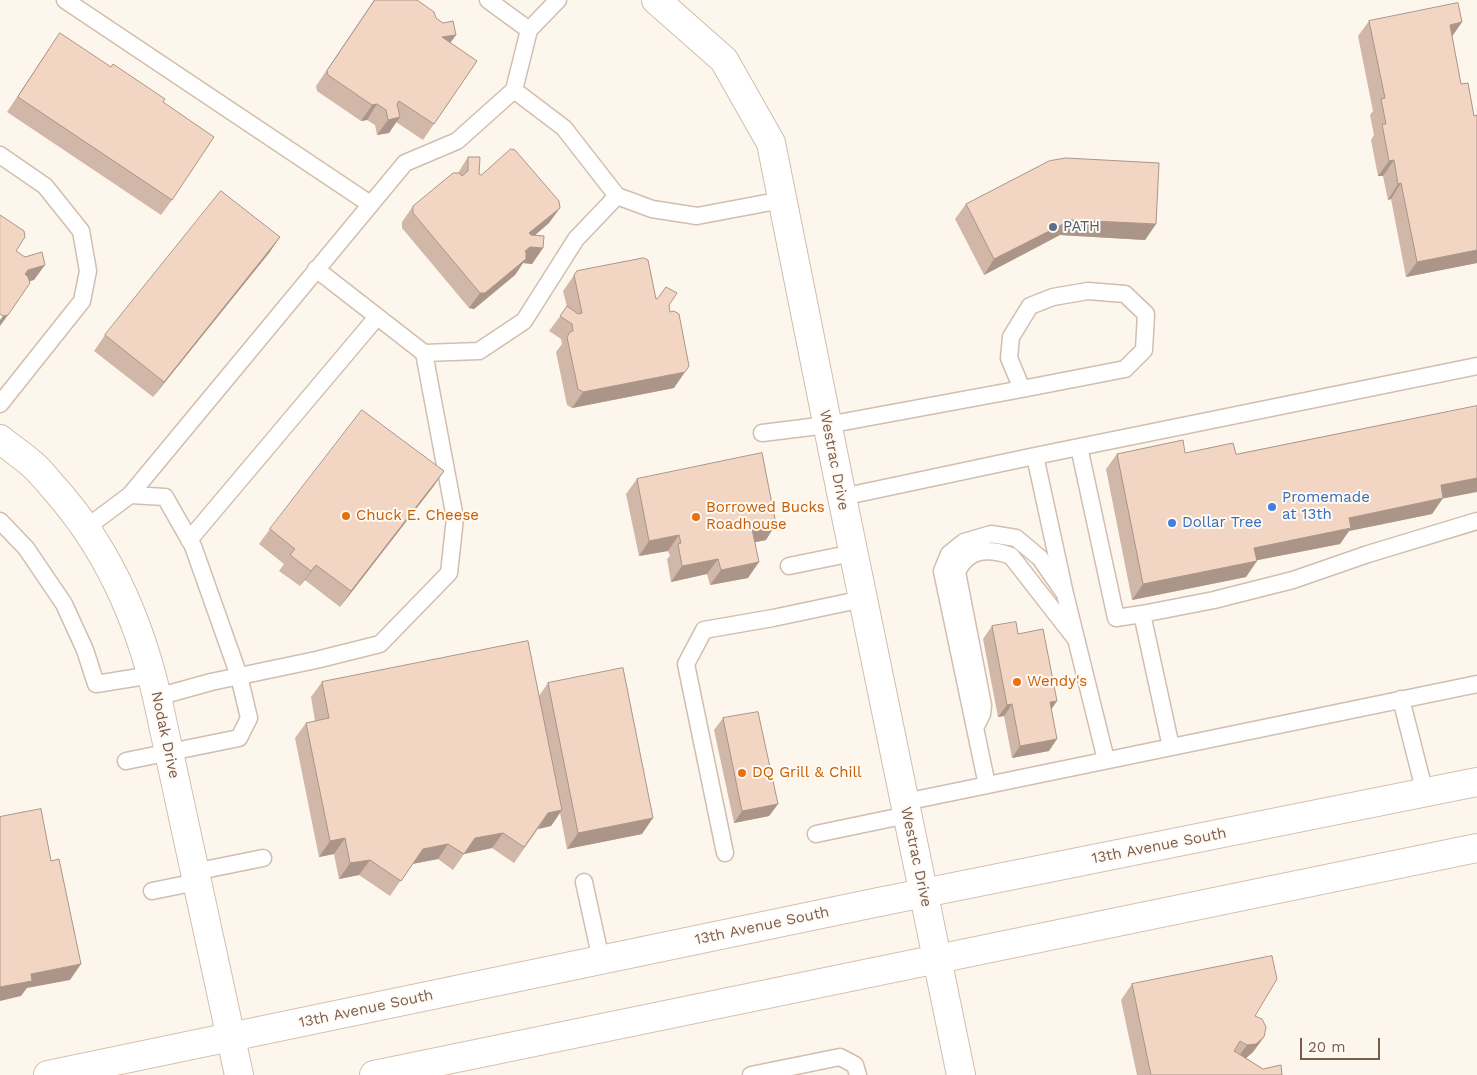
<!DOCTYPE html>
<html>
<head>
<meta charset="utf-8">
<style>
  body { margin:0 }
  #map { position:relative; width:1477px; height:1075px; overflow:hidden; background:#fdf6ec; font-family:"Work Sans",sans-serif }
  canvas { display:block }
  .scale { position:absolute; left:1300px; top:1038px; width:80px; height:22px; box-sizing:border-box; border:2px solid #7a5c4d; border-top:0; padding-left:6px; font-size:15px; line-height:18px; white-space:nowrap; color:#7a5c4d; -webkit-text-stroke:4px #fffaf3; paint-order:stroke }
</style>
</head>
<body>
<div id="map">
<canvas width="1477" height="1075"></canvas>
<div class="scale">20 m</div>
</div>
<script>
const ctx = document.querySelector('canvas').getContext('2d');
ctx.lineJoin = 'round';
function strokePath(path, color, width, dash) { ctx.strokeStyle = color; ctx.lineWidth = width; ctx.lineCap = dash ? 'butt' : 'round'; ctx.setLineDash(dash || []); ctx.stroke(path); }
function fillPath(path, color) { ctx.fillStyle = color; ctx.fill(path, 'evenodd'); }
function write(font, color, halo, rows, align = 'center') {
  ctx.font = font + ' "Work Sans",sans-serif'; ctx.lineWidth = 4; ctx.setLineDash([]); ctx.textBaseline = 'middle'; ctx.strokeStyle = halo; ctx.fillStyle = color; for (const [text, x, y, turn = 0] of rows) {
    ctx.save(); ctx.translate(x, y); ctx.rotate((+turn || 0) * Math.PI / 180); ctx.textAlign = isNaN(turn) ? turn : align; if (halo) ctx.strokeText(text, 0, 0); ctx.fillText(text, 0, 0); ctx.restore();
  }
}
const service = new Path2D(`
  M 65,0 L 370,204
  M 488,0 L 529,30 L 514,90 L 564,128 L 617,196 L 652,209 L 697,216 L 782,200
  M 529,30 L 558,0
  M 0,155 L 45,186 L 81,231 L 88,271 L 82,301 L 0,404
  M 316,269 L 424,353
  M 762,433 L 827,425 L 1022,389 L 1009,358 L 1011,337 L 1030,306 L 1053,297 L 1088,291 L 1125,294 L 1146,314 L 1144,350 L 1125,369 L 1022,389
  M 1079,447 L 1116,618 L 1142,614
  M 1035,456 L 1065,594 L 1106,760
  M 130,495 L 405,163 L 457,141 L 514,90
  M 842,497 L 1035,456 L 1477,366
  M 0,521 L 26,548 L 64,604 L 85,650 L 96,684 L 152,675
  M 86,528 L 130,495 L 165,497 L 193,546 L 239,676 L 249,718 L 239,738 L 126,761
  M 189,540 L 377,317
  M 789,566 L 853,553
  M 157,697 L 211,682 L 316,660 L 380,644 L 449,573 L 455,518 L 424,353 L 479,351 L 524,321 L 576,239 L 617,196
  M 1401,699 L 1425,793
  M 975,728 L 982,714 L 983,705 L 957,572 C 968,548 989,548 1011,556 L 1075,638
  M 1171,747 L 1142,614 L 1214,600 L 1293,580 L 1368,554 L 1477,521
  M 987,785 L 942,571 L 949,554 L 964,542 L 991,534 L 1016,538 L 1040,558 L 1065,594
  M 905,802 L 1477,684
  M 816,834 L 907,815
  M 725,853 L 686,664 L 704,630 L 773,618 L 863,599
  M 194,872 L 263,858
  M 584,882 L 601,960
  M 152,891 L 197,882
  M 751,1075 L 840,1057 L 855,1065 L 858,1075`);
const minor = new Path2D(`
  M 0,439 C 11,448 23,456 33,465 C 41,472 47,480 54,488 C 108,548 139,619 157,697 L 239,1075`);
const tertiary = new Path2D(`
  M 656,0 L 724,60 L 771,143 L 842,497 L 961,1075`);
const secondary = new Path2D(`
  M 48,1075 L 874,903 L 1477,782
  M 374,1075 L 1477,848`);
strokePath(service, '#d1beb0', 19);
strokePath(minor, '#d1beb0', 30);
strokePath(tertiary, '#d1beb0', 30);
strokePath(secondary, '#d6c0b0', 30);
strokePath(service, '#fff', 16);
strokePath(minor, '#fff', 28);
strokePath(tertiary, '#fff', 28);
strokePath(secondary, '#fff', 28);
fillPath(new Path2D(`
  M 374,0 L 436,18 L 456,35 L 450,43 L 477,61 L 423,140 L 396,122 L 389,133 L 377,135 L 375,125 L 367,120 L 361,121 L 317,91 L 316,86 Z
  M 1369,21 L 1462,22 L 1452,36 L 1461,84 L 1474,116 L 1477,115 L 1477,263 L 1406,277 L 1391,199 L 1388,200 L 1383,176 L 1378,176 L 1371,140 L 1374,135 L 1370,115 L 1373,111 L 1358,36 Z
  M 49,49 L 172,200 L 161,215 L 7,112 Z
  M 468,157 L 479,174 L 549,223 L 535,235 L 543,248 L 532,264 L 523,263 L 515,275 L 474,309 L 469,308 L 402,228 L 402,222 L 413,206 L 458,173 Z
  M 966,204 L 1156,224 L 1145,240 L 1060,235 L 984,275 L 955,219 Z
  M 280,237 L 269,253 L 153,397 L 94,351 L 105,335 Z
  M 577,271 L 656,299 L 669,305 L 674,388 L 572,408 L 567,405 L 556,352 L 562,344 L 561,339 L 549,331 L 567,307 L 563,291 Z
  M 1185,453 L 1236,454 L 1443,498 L 1432,514 L 1349,531 L 1340,544 L 1257,560 L 1246,577 L 1132,600 L 1106,469 L 1117,454 Z
  M 444,471 L 433,487 L 340,607 L 305,580 L 300,586 L 279,571 L 284,564 L 259,544 L 270,529 Z
  M 637,479 L 766,540 L 755,542 L 748,578 L 710,585 L 707,574 L 671,582 L 667,559 L 670,556 L 668,551 L 639,556 L 626,494 Z
  M 992,626 L 1018,634 L 1051,709 L 1049,751 L 1012,758 L 1004,716 L 998,717 L 983,639 Z
  M 322,682 L 539,696 L 548,683 L 642,834 L 567,849 L 560,813 L 551,826 L 538,829 L 514,863 L 492,848 L 464,854 L 453,870 L 438,859 L 412,864 L 390,896 L 359,875 L 339,879 L 334,854 L 319,857 L 295,738 L 306,723 L 315,721 L 311,697 Z
  M 723,718 L 778,804 L 769,816 L 734,823 L 714,730 Z
  M 1132,984 L 1255,1016 L 1264,1037 L 1253,1052 L 1246,1058 L 1263,1069 L 1282,1075 L 1137,1075 L 1121,1000 Z`), '#d1b7a8');
fillPath(new Path2D(`
  M 1462,22 L 1451,38 L 1450,25 Z
  M 456,35 L 445,50 L 442,37 Z
  M 377,104 L 367,120 L 361,121 L 372,105 Z
  M 400,117 L 389,133 L 377,135 L 388,120 Z
  M 1394,160 L 1383,176 L 1378,176 L 1389,161 Z
  M 1401,183 L 1391,199 L 1388,200 L 1398,184 Z
  M 560,208 L 549,223 L 519,249 L 529,233 Z
  M 1071,220 L 1156,224 L 1145,240 L 1060,235 L 984,275 L 994,259 Z
  M 280,237 L 269,253 L 153,397 L 164,382 Z
  M 530,247 L 543,248 L 532,264 L 523,263 L 515,275 L 474,309 L 469,308 L 480,293 Z
  M 1477,250 L 1477,263 L 1406,277 L 1417,262 Z
  M 45,265 L 34,280 L 17,285 L 28,270 Z
  M 8,315 L 0,326 L 0,320 L 3,316 Z
  M 685,372 L 674,388 L 572,408 L 583,392 Z
  M 444,471 L 433,487 L 340,607 L 351,591 Z
  M 1477,478 L 1477,492 L 1430,501 L 1441,485 Z
  M 1443,498 L 1432,514 L 1349,531 L 1340,544 L 1243,563 L 1254,548 L 1349,518 Z
  M 776,524 L 766,540 L 741,545 L 752,529 Z
  M 679,535 L 668,551 L 639,556 L 649,541 Z
  M 718,559 L 707,574 L 671,582 L 682,566 Z
  M 1257,561 L 1246,577 L 1132,600 L 1143,584 Z
  M 759,562 L 748,578 L 710,585 L 721,570 Z
  M 316,565 L 305,580 L 300,586 L 311,571 Z
  M 1057,701 L 1049,713 L 1050,702 Z
  M 1012,704 L 1004,716 L 998,717 L 1007,705 Z
  M 1057,739 L 1049,751 L 1012,758 L 1020,746 Z
  M 778,804 L 769,816 L 734,823 L 742,811 Z
  M 562,810 L 551,826 L 538,829 L 548,813 Z
  M 653,818 L 642,834 L 567,849 L 578,833 Z
  M 503,833 L 492,848 L 464,854 L 475,838 Z
  M 345,838 L 334,854 L 319,857 L 330,841 Z
  M 448,844 L 438,859 L 412,864 L 423,849 Z
  M 370,860 L 359,875 L 339,879 L 350,863 Z
  M 81,964 L 70,980 L 27,988 L 21,996 L 0,1001 L 0,987 L 31,974 Z
  M 1264,1037 L 1253,1052 L 1245,1059 L 1236,1060 L 1247,1045 Z`), '#aa9588');
const building = new Path2D(`
  M 375,0 L 417,0 L 434,12 L 436,18 L 443,23 L 453,21 L 456,35 L 442,37 L 477,61 L 434,124 L 399,101 L 397,104 L 400,117 L 388,120 L 386,110 L 377,104 L 372,105 L 328,75 L 327,71 Z
  M 1458,3 L 1462,22 L 1450,25 L 1461,84 L 1468,83 L 1474,116 L 1477,115 L 1477,250 L 1417,262 L 1401,183 L 1398,184 L 1394,160 L 1389,161 L 1382,124 L 1386,124 L 1381,99 L 1385,98 L 1369,21 Z
  M 60,33 L 111,67 L 113,64 L 165,99 L 163,102 L 214,137 L 172,200 L 18,97 Z
  M 511,149 L 515,150 L 559,201 L 560,208 L 529,233 L 531,235 L 544,236 L 543,248 L 530,247 L 525,251 L 526,253 L 526,259 L 485,293 L 480,293 L 413,213 L 413,206 L 453,173 L 459,173 L 462,176 L 468,171 L 468,157 L 480,157 L 479,174 L 481,175 Z
  M 1066,158 L 1159,163 L 1156,224 L 1071,220 L 994,259 L 966,204 L 1049,161 Z
  M 221,191 L 280,237 L 164,382 L 105,335 Z
  M 0,215 L 24,231 L 25,237 L 16,251 L 25,257 L 42,252 L 45,265 L 28,270 L 25,274 L 28,277 L 30,283 L 8,315 L 3,316 L 0,314 Z
  M 644,258 L 648,260 L 656,299 L 658,298 L 666,287 L 677,293 L 669,305 L 670,312 L 674,311 L 679,314 L 689,366 L 685,372 L 583,392 L 578,389 L 567,337 L 570,332 L 573,331 L 572,324 L 560,316 L 567,306 L 578,314 L 582,313 L 574,275 L 577,271 Z
  M 1477,406 L 1477,478 L 1441,485 L 1443,498 L 1349,518 L 1351,528 L 1254,548 L 1257,561 L 1143,584 L 1117,454 L 1183,440 L 1185,453 L 1233,443 L 1236,454 Z
  M 362,410 L 444,471 L 351,591 L 316,565 L 311,571 L 290,555 L 295,549 L 270,529 Z
  M 762,453 L 776,524 L 752,529 L 759,562 L 721,570 L 718,559 L 682,566 L 678,544 L 681,543 L 679,535 L 649,541 L 637,479 Z
  M 1016,622 L 1018,634 L 1043,629 L 1057,701 L 1050,702 L 1057,739 L 1020,746 L 1012,704 L 1007,705 L 992,626 Z
  M 528,641 L 562,810 L 548,813 L 524,847 L 503,833 L 475,838 L 464,854 L 448,844 L 423,849 L 401,881 L 370,860 L 350,863 L 345,838 L 330,841 L 306,723 L 329,718 L 322,682 Z
  M 623,668 L 653,818 L 578,833 L 548,683 Z
  M 758,712 L 778,804 L 742,811 L 723,718 Z
  M 41,809 L 51,861 L 59,859 L 81,964 L 31,974 L 32,981 L 0,987 L 0,817 Z
  M 1272,956 L 1277,979 L 1255,1016 L 1262,1019 L 1266,1027 L 1264,1037 L 1256,1044 L 1247,1045 L 1240,1041 L 1234,1051 L 1263,1069 L 1281,1065 L 1282,1075 L 1151,1075 L 1132,984 Z`);
fillPath(building, '#f3d5c3');
strokePath(building, '#aa9588', 1);
for (const [x, y, r, color] of [
  [1053,227,5,"#5c6f8a"],
  [1272,507,5,"#3f7fe0"],
  [346,516,5,"#e8710a"],
  [696,517,5,"#e8710a"],
  [1172,523,5,"#3f7fe0"],
  [1017,682,5,"#e8710a"],
  [742,773,5,"#e8710a"]
]) { const dot = new Path2D(); dot.arc(x, y, r, 0, 2 * Math.PI); ctx.fillStyle = color; ctx.fill(dot); strokePath(dot, '#fffaf3', 2); }
write('15px', '#4e5e75', '#fffaf3', [
  ["PATH",1063,227]
], 'left');
write('15px', '#7a5c4d', '#fffaf3', [
  ["Westrac Drive",834,460,79],
  ["Nodak Drive",165,735,78],
  ["13th Avenue South",1159,846,-11],
  ["Westrac Drive",916,857,78],
  ["13th Avenue South",762,926,-12],
  ["13th Avenue South",366,1009,-12]
]);
write('15px', '#366cbe', '#fffaf3', [
  ["Promemade",1282,498],
  ["at 13th",1282,515],
  ["Dollar Tree",1182,523]
], 'left');
write('15px', '#c56008', '#fffaf3', [
  ["Borrowed Bucks",706,508],
  ["Roadhouse",706,525],
  ["Chuck E. Cheese",356,516],
  ["Wendy's",1027,682],
  ["DQ Grill & Chill",752,773]
], 'left');
</script>
</body>
</html>
